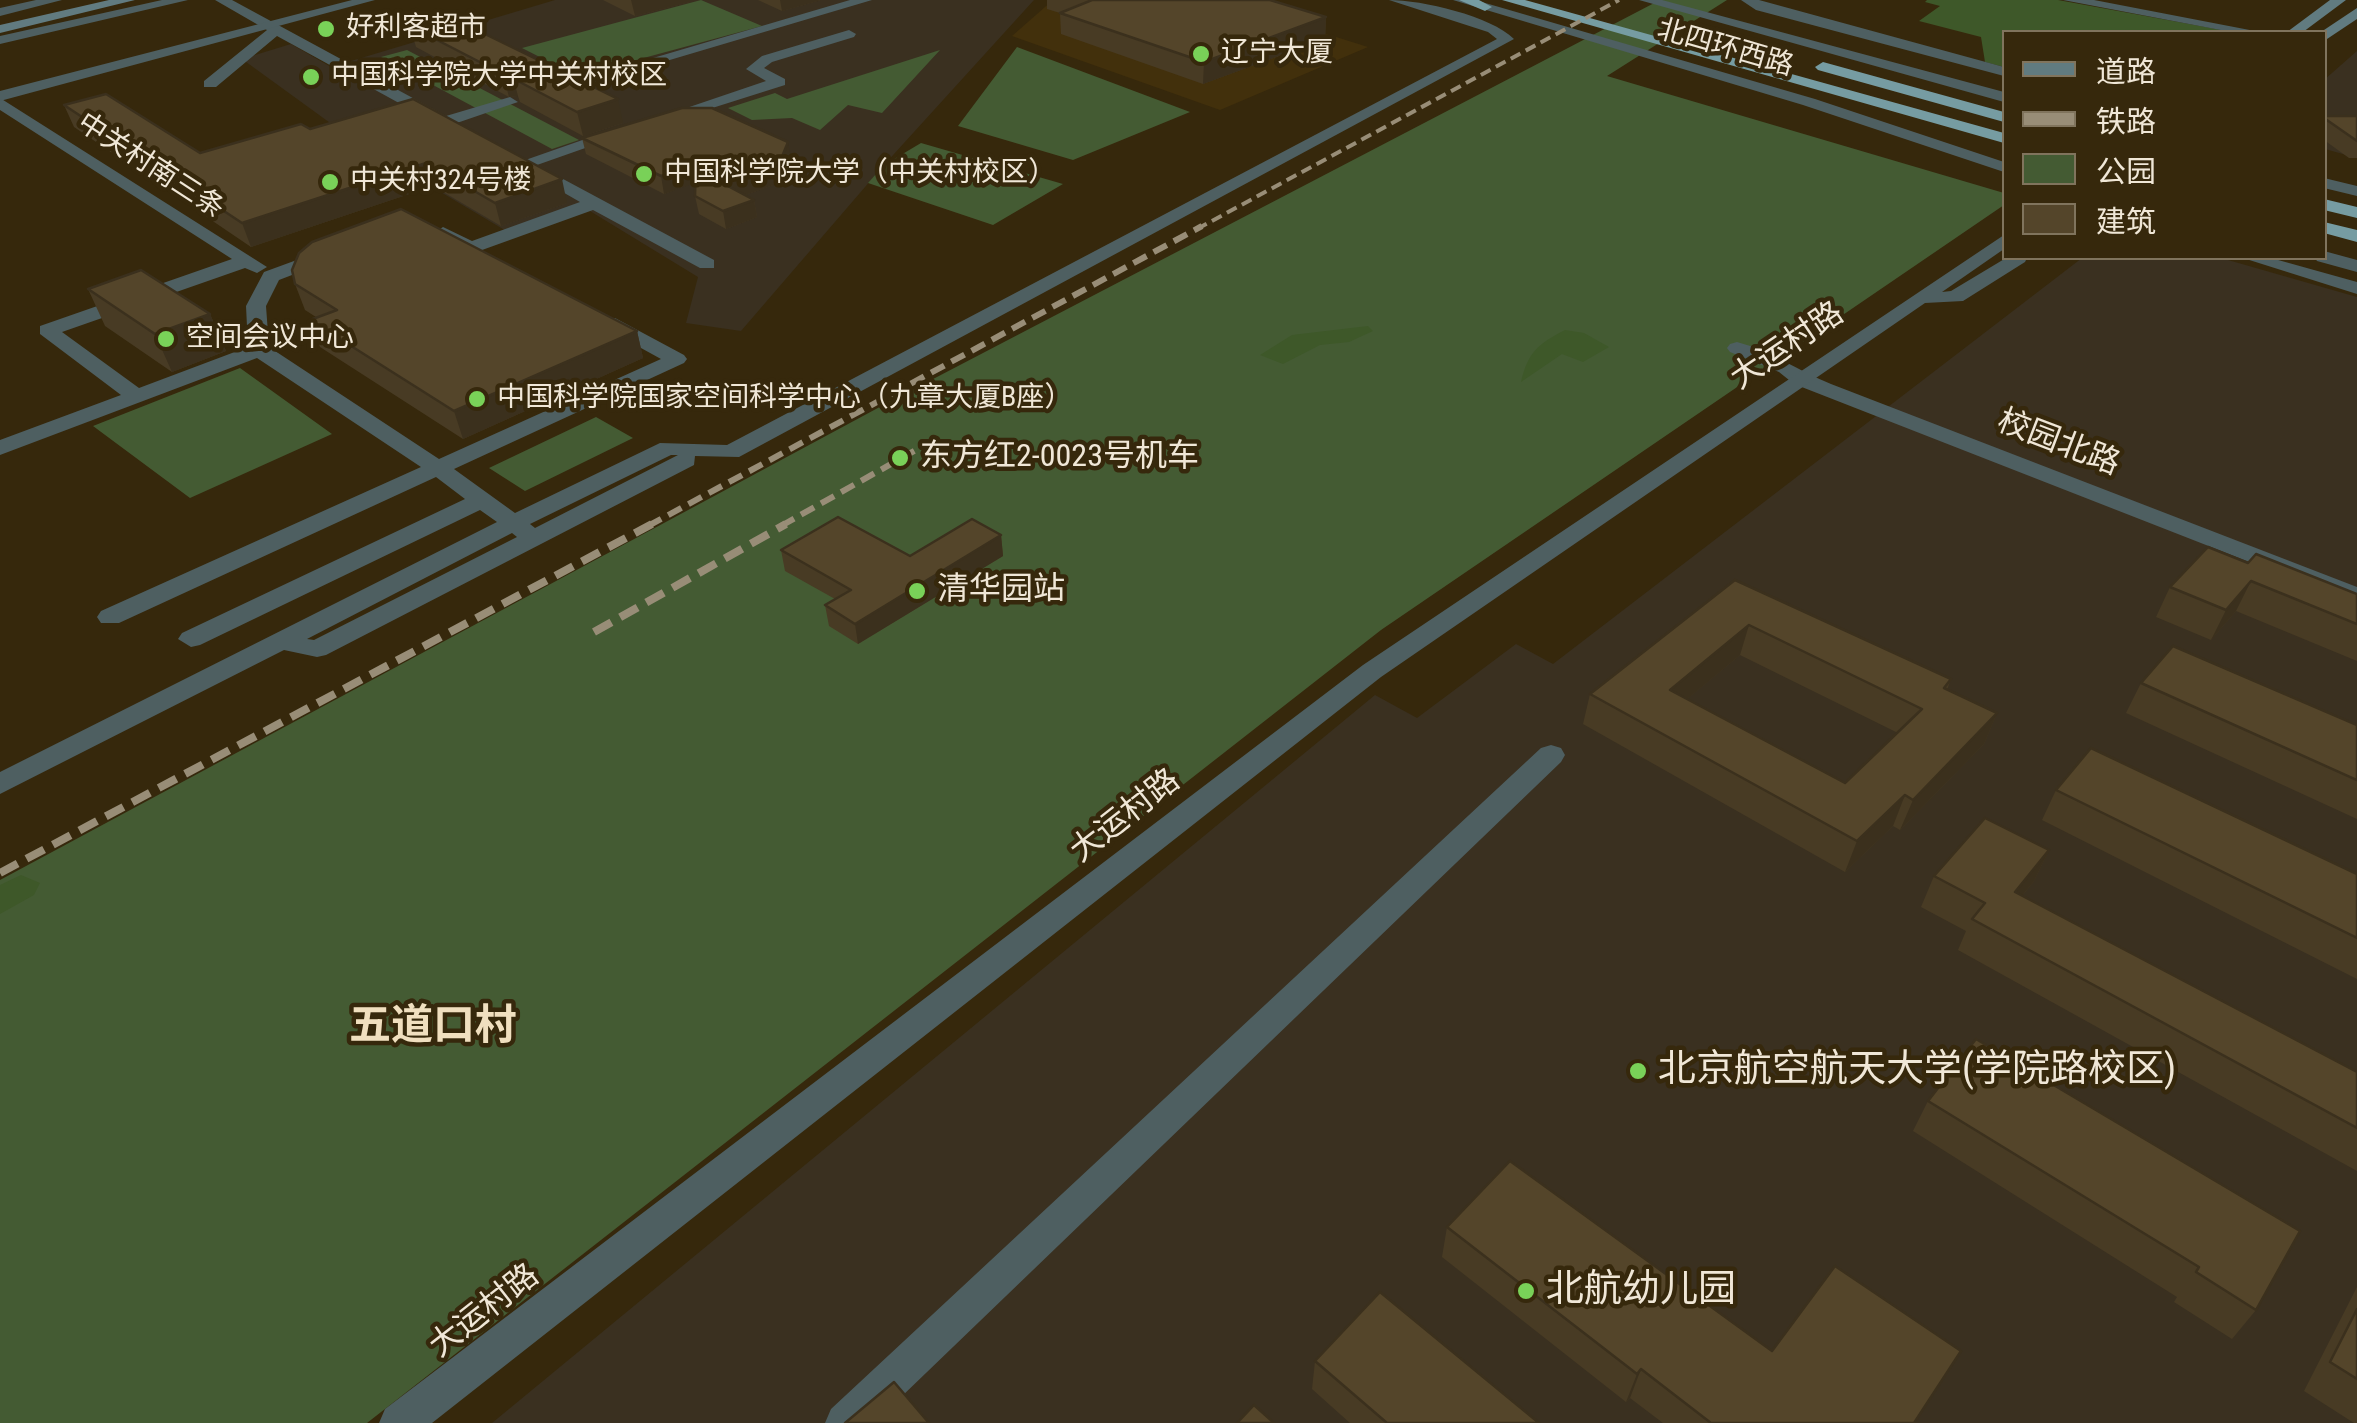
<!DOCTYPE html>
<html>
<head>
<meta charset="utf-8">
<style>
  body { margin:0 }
  #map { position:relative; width:2357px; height:1423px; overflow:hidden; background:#36280c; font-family:"Roboto Condensed","Noto Sans SC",sans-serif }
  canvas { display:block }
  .legend { position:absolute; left:2002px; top:30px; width:325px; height:230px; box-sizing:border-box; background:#36280c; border:2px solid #80745d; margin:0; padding:12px 18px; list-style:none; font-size:30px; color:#f0e7d7 }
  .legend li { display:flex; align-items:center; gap:20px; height:50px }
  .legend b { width:50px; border:2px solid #80745d }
</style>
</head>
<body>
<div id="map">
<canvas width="2357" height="1423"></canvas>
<ul class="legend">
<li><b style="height:12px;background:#617b80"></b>道路</li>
<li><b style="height:12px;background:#988d77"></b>铁路</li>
<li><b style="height:28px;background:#445b33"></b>公园</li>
<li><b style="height:28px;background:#54452a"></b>建筑</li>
</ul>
</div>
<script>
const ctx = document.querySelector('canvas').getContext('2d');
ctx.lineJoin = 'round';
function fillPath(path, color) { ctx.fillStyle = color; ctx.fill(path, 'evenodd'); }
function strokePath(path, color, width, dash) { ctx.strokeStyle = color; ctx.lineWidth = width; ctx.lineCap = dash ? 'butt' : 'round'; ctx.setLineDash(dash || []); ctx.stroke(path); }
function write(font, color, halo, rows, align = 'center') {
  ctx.font = font + ' "Roboto Condensed","Noto Sans SC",sans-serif'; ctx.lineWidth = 9; ctx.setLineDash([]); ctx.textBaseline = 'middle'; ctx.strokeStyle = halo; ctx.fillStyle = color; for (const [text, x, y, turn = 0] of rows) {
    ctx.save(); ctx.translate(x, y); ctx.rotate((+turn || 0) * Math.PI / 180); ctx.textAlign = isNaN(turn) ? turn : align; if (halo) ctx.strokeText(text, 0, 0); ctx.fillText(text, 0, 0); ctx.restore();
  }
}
fillPath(new Path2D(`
  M 1053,0 L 1218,0 L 1368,47 L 1220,110 L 1012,36 Z`), '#42300c');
fillPath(new Path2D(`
  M 555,0 L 1034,0 L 884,165 L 741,331 L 686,323 L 698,277 L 585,208 L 508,232 L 355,141 L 242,59 L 291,44 L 331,67 Z
  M 2357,51 L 2357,158 L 2325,149 L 2324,80 Z
  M 2082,258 L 2221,258 L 2357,297 L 2357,1423 L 492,1423 L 1375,695 L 1417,718 L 1516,644 L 1553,664 Z`), '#3a3020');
fillPath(new Path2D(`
  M 701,0 L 762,26 L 577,76 L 522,48 Z
  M 1660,0 L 1727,0 L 1607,76 L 2004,193 L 2004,205 L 1381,630 L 367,1423 L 0,1423 L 0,880 L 889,402 Z
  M 1017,47 L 1190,112 L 1073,160 L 958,126 Z
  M 407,50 L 579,140 L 552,149 L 381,57 Z
  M 940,50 L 882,113 L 848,105 L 820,130 L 792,118 L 752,120 L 728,108 L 775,93 L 787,99 Z
  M 921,143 L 1063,184 L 993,225 L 868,183 L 884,165 Z
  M 240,368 L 332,434 L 190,498 L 93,426 Z
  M 596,417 L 633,438 L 525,491 L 489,468 Z`), '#445b33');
fillPath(new Path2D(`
  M 1927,0 L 2058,0 L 2233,32 L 2004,32 L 2004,67 L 1985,62 L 1981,37 L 1919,21 L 1940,6 L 1925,2 Z
  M 1368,326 L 1373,331 L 1349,342 L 1320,345 L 1283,364 L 1260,355 L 1292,335 Z
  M 1565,330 L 1584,333 L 1609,347 L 1583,362 L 1562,354 L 1521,382 C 1528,352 1538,344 1565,330 Z
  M 21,875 L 40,883 L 34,895 L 0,914 L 0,885 Z`), '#3e5829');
fillPath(new Path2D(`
  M 215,0 L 232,0 L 446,116 L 510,97 L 518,102 L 451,125 L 439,125 L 277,36 L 216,87 L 204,87 L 204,81 L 267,30 Z
  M 850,0 L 872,0 L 572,89 L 558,86 Z
  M 1389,0 C 1422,0 1491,16 1514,39 L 739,457 L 695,456 L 694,465 L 326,655 L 317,657 L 284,650 L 0,794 L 0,772 L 497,522 L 480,510 L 200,645 L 191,647 L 178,639 L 182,633 L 465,499 L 436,477 L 119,623 L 101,623 L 97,617 L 101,611 L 421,467 L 257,358 L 0,455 L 0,440 L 121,395 L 40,334 L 40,326 L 232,259 L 0,110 L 0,98 L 267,267 L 257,273 L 245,268 L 62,332 L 139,388 L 248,347 L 246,306 L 264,272 L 324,250 L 333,256 L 331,260 L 279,280 L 266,306 L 269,347 L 439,459 L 661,359 L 601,326 L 601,318 L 615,318 L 684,355 L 687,359 L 684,363 L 454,469 L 515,513 L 660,443 L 727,445 L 1497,39 L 1488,32 ZM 671,455 L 678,455 L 535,528 L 530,524 ZM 512,533 L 517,537 L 314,640 L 307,639 Z
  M 1741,0 L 1759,0 L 2004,67 L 2004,76 L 1756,10 Z
  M 2063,0 L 2094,0 L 2260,32 L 2231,32 Z
  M 849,30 L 856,34 L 854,37 L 772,62 L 764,68 L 785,79 L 785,85 L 668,122 L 654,119 L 766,81 L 746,69 L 762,56 Z
  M 611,130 L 625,134 L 537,165 L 714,260 L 714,268 L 700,268 L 593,210 L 471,254 L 434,233 L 443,227 L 472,241 L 580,202 L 514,164 Z
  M 1737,342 C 1771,351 1798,371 1831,384 L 2357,587 L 2357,604 L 1794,384 L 1779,372 L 1730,352 L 1727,348 L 1730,344 Z
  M 1551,745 L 1561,748 L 1565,755 L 1561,762 L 874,1423 L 825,1423 L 831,1409 L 1541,748 Z`), '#4e5f61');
fillPath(new Path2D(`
  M 36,0 L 62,0 L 0,16 L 0,8 Z
  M 162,0 L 188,0 L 0,44 L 0,36 Z
  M 352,0 L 375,0 L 0,101 L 0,91 Z
  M 1453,0 L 1475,0 L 1815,99 L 2004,162 L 2004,172 L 1803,105 Z
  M 1639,0 L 1662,0 L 2004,92 L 2004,102 Z
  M 2324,178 L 2357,186 L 2357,196 L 2324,188 Z
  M 2004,235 L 2004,249 L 1942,292 L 1951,291 L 2006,258 L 2027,258 L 2025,262 L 1963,301 L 1925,303 L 1381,677 L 432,1423 L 379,1423 L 385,1409 L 1363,665 Z
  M 2324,251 L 2357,260 L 2357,272 L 2317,261 L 2315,258 L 2324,258 Z
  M 2243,258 L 2271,258 L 2357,282 L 2357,294 Z`), '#4e5f61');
fillPath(new Path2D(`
  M 109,0 L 135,0 L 0,33 L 0,25 Z
  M 2330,0 L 2346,0 L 2303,32 L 2287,32 Z
  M 2357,8 L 2357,19 L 2324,41 L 2324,32 L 2321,32 Z`), '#617b80');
fillPath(new Path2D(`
  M 1459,0 L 1479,0 L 1492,7 L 1485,11 Z
  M 1502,0 L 1525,0 L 2004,133 L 2004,143 Z
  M 1823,62 L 2004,112 L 2004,122 L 1818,70 L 1815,67 Z
  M 2324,199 L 2357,207 L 2357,218 L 2324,210 Z
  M 2324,222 L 2357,230 L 2357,242 L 2324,233 Z`), '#769ca2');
strokePath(new Path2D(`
  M 1197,229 L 1619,0`), '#988d77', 4, [11, 6]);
strokePath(new Path2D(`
  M 648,526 L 1202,226
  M 781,526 L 930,442`), '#988d77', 6, [15, 8]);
strokePath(new Path2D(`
  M 594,632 L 786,524
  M 0,873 L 652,524`), '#988d77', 8, [20, 10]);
fillPath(new Path2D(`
  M 603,0 L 690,0 L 690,2 L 635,16 Z
  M 758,0 L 821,0 L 782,11 Z
  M 1047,0 L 1270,0 L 1326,17 L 1325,39 L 1203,84 L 1061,34 L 1060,13 L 1047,9 Z
  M 410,26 L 623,123 L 583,136 L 520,102 L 518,96 L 509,97 L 416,47 Z
  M 64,105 L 200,153 L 310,129 L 567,203 L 501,226 L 433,186 L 251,247 L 74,127 Z
  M 2324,116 L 2357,116 L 2357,158 L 2349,158 L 2324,140 Z
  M 582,138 L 791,158 L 782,182 L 745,195 L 754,200 L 757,217 L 726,229 L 699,214 L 695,196 L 696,182 L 664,194 L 586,154 Z
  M 295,284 L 637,331 L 643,358 L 463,439 L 320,347 L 310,320 L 316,317 L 305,310 Z
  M 88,289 L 210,314 L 226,351 L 172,372 L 105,326 Z
  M 1001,535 L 1003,556 L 858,644 L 829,626 L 825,605 L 835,599 L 785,571 L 781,550 L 910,556 Z
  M 2248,563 L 2357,594 L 2357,661 L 2236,611 L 2211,640 L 2156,617 L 2170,587 Z
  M 1735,580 L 1951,679 L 1947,690 L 1997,713 L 1984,744 L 1900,830 L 1893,826 L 1845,872 L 1583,724 L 1590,694 ZM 1740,655 L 1898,733 L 1845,783 L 1687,699 Z
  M 2141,683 L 2357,725 L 2357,819 L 2126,713 Z
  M 2056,790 L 2357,874 L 2357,979 L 2042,820 Z
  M 2049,850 L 2034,881 L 2022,896 L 2357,1072 L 2357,1171 L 1958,950 L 1966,931 L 1921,907 L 1934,876 Z
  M 1976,1039 L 2256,1310 L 2232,1339 L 2174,1302 L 2177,1297 L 1913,1131 L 1928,1101 Z
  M 1447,1227 L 1772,1351 L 1961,1351 L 1915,1423 L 1663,1423 L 1630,1398 L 1626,1402 L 1442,1257 Z
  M 2357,1287 L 2357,1423 L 2354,1423 L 2304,1391 Z
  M 1315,1361 L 1539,1423 L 1350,1423 L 1312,1389 Z`), '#483b24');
fillPath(new Path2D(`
  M 631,0 L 690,0 L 690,2 L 635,16 Z
  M 780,0 L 821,0 L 782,11 Z
  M 1326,17 L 1325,39 L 1203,84 L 1204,62 Z
  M 512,73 L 518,96 L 509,97 L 503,74 Z
  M 618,99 L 623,123 L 583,136 L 577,112 Z
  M 788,142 L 791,158 L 782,182 L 728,201 L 724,184 Z
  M 426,163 L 433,186 L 251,247 L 242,223 Z
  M 696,164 L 700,181 L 664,194 L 661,176 Z
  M 562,179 L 567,203 L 501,226 L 495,203 Z
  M 754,200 L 757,217 L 726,229 L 723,211 Z
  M 210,314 L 226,351 L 172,372 L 155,334 Z
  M 637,331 L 643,358 L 463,439 L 454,411 Z
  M 1001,535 L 1003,556 L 858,644 L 855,624 Z
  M 2251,581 L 2236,611 L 2211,640 L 2226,610 Z
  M 1749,625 L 1740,655 L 1662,720 L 1670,690 Z
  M 1997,713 L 1984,744 L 1900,830 L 1913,800 Z
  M 1905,795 L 1893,826 L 1845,872 L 1857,841 Z
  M 2049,850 L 2034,881 L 2000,923 L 2015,892 Z
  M 1641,1369 L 1630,1398 L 1626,1402 L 1637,1374 Z`), '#3b301d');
const building = new Path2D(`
  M 1090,0 L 1270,0 L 1326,17 L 1204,62 L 1060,13 L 1092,0 Z
  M 448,16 L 618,99 L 577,112 L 514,79 L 512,73 L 503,74 L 410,26 Z
  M 106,94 L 200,153 L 301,124 L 310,129 L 413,99 L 562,179 L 495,203 L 426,163 L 242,223 L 64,105 Z
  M 682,108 L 712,108 L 788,142 L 779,164 L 724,184 L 754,200 L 723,211 L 695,196 L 696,164 L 661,176 L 582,138 Z
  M 2324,116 L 2357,116 L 2357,141 L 2324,118 Z
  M 401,209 L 637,331 L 454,411 L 310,320 L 337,310 L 295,284 L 292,270 L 299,253 L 312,242 Z
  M 141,270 L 210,314 L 155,334 L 88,289 Z
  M 838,517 L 910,556 L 972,519 L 1001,535 L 855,624 L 825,605 L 851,590 L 781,550 Z
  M 2208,547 L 2248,563 L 2256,554 L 2357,594 L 2357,624 L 2251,581 L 2226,610 L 2170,587 Z
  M 1735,580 L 1951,679 L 1944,688 L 1997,713 L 1913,800 L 1905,795 L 1857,841 L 1590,694 ZM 1749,625 L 1922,709 L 1845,783 L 1670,690 Z
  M 2173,646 L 2357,725 L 2357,780 L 2141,683 Z
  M 2091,748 L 2357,874 L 2357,938 L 2056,790 Z
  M 1985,818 L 2049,850 L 2015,892 L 2357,1072 L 2357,1128 L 1972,919 L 1985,903 L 1934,876 Z
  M 1976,1039 L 2300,1231 L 2256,1310 L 2196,1272 L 2199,1267 L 1928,1101 Z
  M 1510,1161 L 1772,1351 L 1835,1266 L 1961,1351 L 1914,1423 L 1711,1423 L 1641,1369 L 1637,1374 L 1447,1227 Z
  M 1380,1292 L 1539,1423 L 1387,1423 L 1315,1361 Z
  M 2357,1309 L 2357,1379 L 2330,1362 Z
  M 894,1382 L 929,1423 L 845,1423 Z
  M 1254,1405 L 1274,1423 L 1237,1423 Z`);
fillPath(building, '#54452a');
strokePath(building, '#3b301d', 2.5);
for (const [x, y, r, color] of [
  [326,29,10,"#79d158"],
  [1201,54,10,"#79d158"],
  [311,77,10,"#79d158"],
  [644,174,10,"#79d158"],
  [330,182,10,"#79d158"],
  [166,339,10,"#79d158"],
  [477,399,10,"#79d158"],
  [900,458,10,"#79d158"],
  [917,591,10,"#79d158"],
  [1638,1071,10,"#79d158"],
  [1526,1291,10,"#79d158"]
]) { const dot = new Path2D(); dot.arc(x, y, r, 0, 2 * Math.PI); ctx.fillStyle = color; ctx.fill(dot); strokePath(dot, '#36280c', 4); }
write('28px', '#f0e7d7', '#36280c', [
  ["好利客超市",346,29],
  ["辽宁大厦",1221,54],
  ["中国科学院大学中关村校区",331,77],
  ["中国科学院大学（中关村校区）",664,174],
  ["中关村324号楼",350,182],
  ["空间会议中心",186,339],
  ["中国科学院国家空间科学中心（九章大厦B座）",497,399]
], 'left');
write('28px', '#f0e7d7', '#36280c', [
  ["北四环西路",1725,49,16],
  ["中关村南三条",150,167,33]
]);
write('32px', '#f0e7d7', '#36280c', [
  ["大运村路",1788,347,-34],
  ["校园北路",2058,444,21],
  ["大运村路",1126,817,-38],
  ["大运村路",485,1312,-38]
]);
write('32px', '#f0e7d7', '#36280c', [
  ["东方红2-0023号机车",920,458],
  ["清华园站",937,591]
], 'left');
write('38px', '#f0e7d7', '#36280c', [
  ["北京航空航天大学(学院路校区)",1658,1071],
  ["北航幼儿园",1546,1291]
], 'left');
write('bold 42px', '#f0dfbf', '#36280c', [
  ["五道口村",433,1028]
]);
</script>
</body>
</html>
